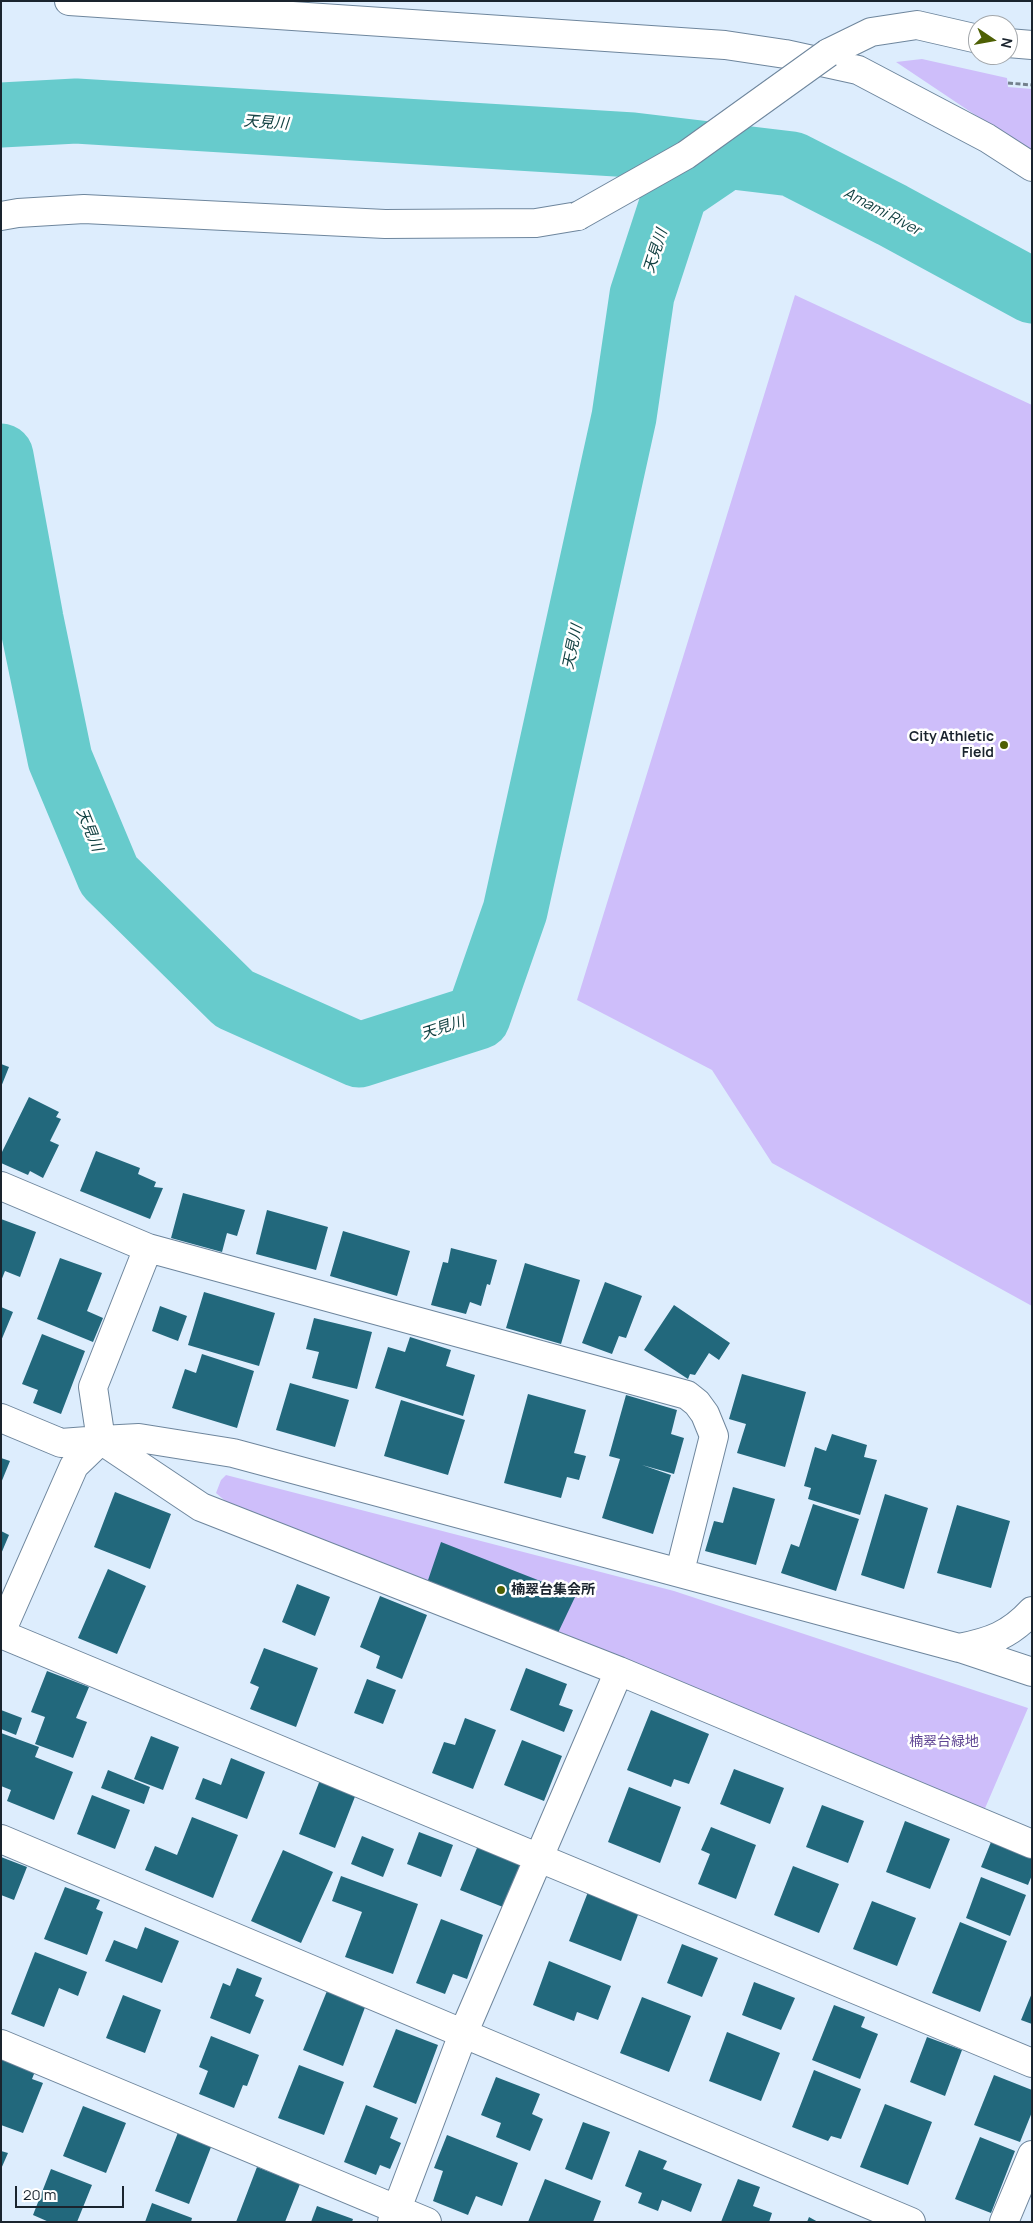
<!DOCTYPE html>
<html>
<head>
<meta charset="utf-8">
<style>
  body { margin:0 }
  #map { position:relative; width:1033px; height:2223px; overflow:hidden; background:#ddedfd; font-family:Manrope,sans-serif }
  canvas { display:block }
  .frame { position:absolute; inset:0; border:2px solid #1a242e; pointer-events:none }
  .north { position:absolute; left:968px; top:15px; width:50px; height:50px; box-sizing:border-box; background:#fff; border:1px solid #a3a7ab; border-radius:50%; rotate:102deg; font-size:14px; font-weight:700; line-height:20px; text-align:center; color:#1a242e }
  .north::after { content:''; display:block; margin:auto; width:18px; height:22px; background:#4e6004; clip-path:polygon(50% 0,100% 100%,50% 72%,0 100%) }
  .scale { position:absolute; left:15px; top:2186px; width:109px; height:22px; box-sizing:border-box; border:2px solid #1a242e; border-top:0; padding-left:6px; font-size:15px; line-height:18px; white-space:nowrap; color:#1a242e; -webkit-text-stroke:4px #fff; paint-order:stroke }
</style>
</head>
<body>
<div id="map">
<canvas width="1033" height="2223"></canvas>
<div class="frame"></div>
<div class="north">N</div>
<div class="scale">20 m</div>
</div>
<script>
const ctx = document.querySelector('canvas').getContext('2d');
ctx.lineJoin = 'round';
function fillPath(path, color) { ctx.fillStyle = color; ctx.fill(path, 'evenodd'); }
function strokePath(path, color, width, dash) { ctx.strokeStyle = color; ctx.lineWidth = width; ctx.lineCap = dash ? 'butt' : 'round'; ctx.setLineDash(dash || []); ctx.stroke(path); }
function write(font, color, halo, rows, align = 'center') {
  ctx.font = font + ' Manrope,"Noto Sans JP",sans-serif'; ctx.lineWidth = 5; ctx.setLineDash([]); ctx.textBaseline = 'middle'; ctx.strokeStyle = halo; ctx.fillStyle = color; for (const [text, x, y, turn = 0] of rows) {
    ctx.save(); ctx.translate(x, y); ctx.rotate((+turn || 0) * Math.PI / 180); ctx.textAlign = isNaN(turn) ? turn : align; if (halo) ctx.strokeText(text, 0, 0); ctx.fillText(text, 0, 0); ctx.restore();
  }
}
fillPath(new Path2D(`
  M 922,59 L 1007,78 L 1008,87 L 1032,89 L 1032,153 L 896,62 Z
  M 795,295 L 1032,405 L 1032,1306 L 772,1163 L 712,1070 L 577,1000 Z
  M 226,1475 L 674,1591 L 1028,1708 L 980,1820 L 230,1505 L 216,1493 L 221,1480 Z`), '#cebefa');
strokePath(new Path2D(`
  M 1,115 L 76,111 L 633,145 L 792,164 L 892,215 L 1032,291
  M 1,456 L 31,619 L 60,759 L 109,876 L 234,999 L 359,1055 L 478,1017 L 515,911 L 624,417 L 642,295 L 676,191 L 726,157`), '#67cbcc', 65);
fillPath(new Path2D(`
  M 1,1064 L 9,1067 L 1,1087 Z
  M 29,1097 L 59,1112 L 56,1117 L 61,1119 L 50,1141 L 59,1145 L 43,1178 L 30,1171 L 28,1175 L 1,1163 L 1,1154 Z
  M 96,1151 L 140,1168 L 138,1174 L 156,1182 L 154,1187 L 163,1188 L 150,1219 L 80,1191 Z
  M 183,1193 L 245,1210 L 237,1236 L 227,1233 L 222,1252 L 171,1238 Z
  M 267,1210 L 328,1227 L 316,1270 L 256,1254 Z
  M 1,1219 L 36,1232 L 20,1277 L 5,1271 L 1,1281 Z
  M 343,1231 L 410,1251 L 397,1296 L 330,1276 Z
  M 451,1248 L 497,1260 L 490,1285 L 487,1284 L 481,1306 L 470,1302 L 466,1314 L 431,1305 L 443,1262 L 448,1263 Z
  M 60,1258 L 102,1273 L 87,1311 L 103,1318 L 93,1342 L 37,1319 Z
  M 525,1263 L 580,1280 L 561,1344 L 506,1328 Z
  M 605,1282 L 642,1296 L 626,1338 L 619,1336 L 612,1354 L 582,1343 Z
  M 204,1292 L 275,1313 L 259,1366 L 188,1345 Z
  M 674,1305 L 730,1343 L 719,1360 L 709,1353 L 695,1375 L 690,1374 L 688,1379 L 644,1350 Z
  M 160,1306 L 187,1316 L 178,1341 L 152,1331 Z
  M 1,1307 L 13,1312 L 1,1341 Z
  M 314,1318 L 372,1332 L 357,1389 L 312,1378 L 319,1352 L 306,1349 Z
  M 42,1334 L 85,1351 L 61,1414 L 33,1403 L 38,1390 L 22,1384 Z
  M 410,1337 L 451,1350 L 446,1366 L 475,1375 L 463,1416 L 375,1388 L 388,1347 L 405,1352 Z
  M 202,1354 L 254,1371 L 237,1428 L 172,1408 L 185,1369 L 196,1373 Z
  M 742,1374 L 806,1392 L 785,1467 L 737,1453 L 746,1424 L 729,1419 Z
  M 290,1383 L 349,1400 L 335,1447 L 276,1430 Z
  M 528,1394 L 586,1410 L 574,1453 L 586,1456 L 579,1480 L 567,1477 L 561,1498 L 504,1483 Z
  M 626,1395 L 677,1410 L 671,1434 L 684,1438 L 674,1474 L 642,1465 L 671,1475 L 653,1534 L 602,1518 L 620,1459 L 609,1456 Z
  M 401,1400 L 465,1420 L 448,1475 L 384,1456 Z
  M 832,1434 L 867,1445 L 864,1457 L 877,1460 L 860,1515 L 808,1499 L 811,1488 L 804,1486 L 815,1447 L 826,1451 Z
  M 1,1458 L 10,1461 L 1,1483 Z
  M 733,1487 L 775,1499 L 756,1565 L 705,1551 L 714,1521 L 723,1523 Z
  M 115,1492 L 171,1514 L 150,1569 L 94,1547 Z
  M 885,1494 L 928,1508 L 904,1589 L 861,1575 Z
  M 813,1504 L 859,1519 L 836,1591 L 781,1573 L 791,1544 L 799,1547 Z
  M 957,1505 L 1010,1521 L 991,1588 L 937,1573 Z
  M 1,1531 L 9,1535 L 1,1554 Z
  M 441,1542 L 576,1595 L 556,1637 L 426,1586 Z
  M 108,1569 L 146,1586 L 117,1654 L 78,1638 Z
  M 297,1584 L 330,1597 L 315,1636 L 282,1622 Z
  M 380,1596 L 427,1615 L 402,1679 L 376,1668 L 380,1656 L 360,1647 Z
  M 264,1648 L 318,1668 L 296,1727 L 250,1709 L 259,1687 L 250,1683 Z
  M 526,1668 L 567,1684 L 559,1705 L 573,1710 L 564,1732 L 510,1710 Z
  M 47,1671 L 89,1687 L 76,1718 L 87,1722 L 73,1758 L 35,1744 L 45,1717 L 31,1712 Z
  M 367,1679 L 396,1690 L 383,1724 L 354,1713 Z
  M 1,1710 L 22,1718 L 16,1735 L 1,1729 Z
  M 651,1710 L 709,1734 L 689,1784 L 674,1779 L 671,1787 L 627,1770 Z
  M 465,1718 L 496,1730 L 473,1789 L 432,1773 L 444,1742 L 455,1745 Z
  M 1,1733 L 39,1747 L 35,1757 L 73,1772 L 54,1820 L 7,1801 L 11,1790 L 1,1786 Z
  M 151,1736 L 179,1747 L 163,1790 L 134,1779 Z
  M 522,1740 L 562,1756 L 544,1801 L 504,1785 Z
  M 231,1758 L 265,1772 L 247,1819 L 195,1799 L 203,1778 L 221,1785 Z
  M 734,1769 L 784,1788 L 770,1824 L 720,1804 Z
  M 108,1770 L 150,1787 L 144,1804 L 101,1788 Z
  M 320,1780 L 356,1794 L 335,1848 L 299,1834 Z
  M 629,1787 L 681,1807 L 660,1863 L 608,1842 Z
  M 92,1795 L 130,1810 L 115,1849 L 77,1834 Z
  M 822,1805 L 864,1821 L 848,1863 L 806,1847 Z
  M 192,1817 L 238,1835 L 213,1898 L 145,1870 L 155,1846 L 177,1855 Z
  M 905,1821 L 950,1839 L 930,1889 L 886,1872 Z
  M 711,1827 L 756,1845 L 736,1899 L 698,1884 L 710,1854 L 701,1850 Z
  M 419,1832 L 453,1845 L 441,1877 L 407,1864 Z
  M 362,1836 L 394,1849 L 383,1877 L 351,1864 Z
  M 991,1842 L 1032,1858 L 1032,1875 L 1028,1885 L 981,1867 Z
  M 479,1843 L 522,1860 L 503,1907 L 460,1890 Z
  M 283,1850 L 333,1872 L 301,1943 L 251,1921 Z
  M 1,1857 L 27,1867 L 14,1900 L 1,1895 Z
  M 793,1866 L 839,1884 L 819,1933 L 774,1915 Z
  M 341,1876 L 418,1904 L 393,1974 L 345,1957 L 362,1912 L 332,1901 Z
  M 981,1877 L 1026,1895 L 1010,1936 L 966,1918 Z
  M 65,1887 L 100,1900 L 96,1909 L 103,1912 L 87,1955 L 44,1939 Z
  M 588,1892 L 639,1912 L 621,1961 L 569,1941 Z
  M 872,1901 L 916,1918 L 897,1966 L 853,1949 Z
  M 441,1919 L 483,1935 L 467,1979 L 453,1974 L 445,1994 L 416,1983 Z
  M 960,1922 L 1007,1941 L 980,2012 L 932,1993 Z
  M 145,1927 L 179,1941 L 162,1983 L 105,1961 L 114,1940 L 137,1949 Z
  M 682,1944 L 718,1958 L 702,1997 L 667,1983 Z
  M 35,1952 L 87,1972 L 78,1996 L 59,1988 L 44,2027 L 11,2014 Z
  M 549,1961 L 611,1986 L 598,2020 L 577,2012 L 574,2021 L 533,2005 Z
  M 237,1968 L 262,1978 L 255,1996 L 264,2000 L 250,2034 L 210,2018 L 223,1983 L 230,1986 Z
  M 754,1982 L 795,1998 L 781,2030 L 742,2015 Z
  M 329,1986 L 367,2002 L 343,2066 L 303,2050 Z
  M 1032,1993 L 1032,2024 L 1021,2020 Z
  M 123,1995 L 161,2010 L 145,2053 L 106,2038 Z
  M 642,1997 L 691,2016 L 669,2072 L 620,2053 Z
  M 834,2005 L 865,2017 L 861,2027 L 878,2034 L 860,2079 L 812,2060 Z
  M 396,2029 L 438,2045 L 416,2104 L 373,2087 Z
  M 727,2032 L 780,2053 L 761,2101 L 709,2081 Z
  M 211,2036 L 259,2055 L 247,2086 L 243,2085 L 234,2108 L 199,2094 L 208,2071 L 199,2067 Z
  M 927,2037 L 962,2050 L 945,2096 L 910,2082 Z
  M 1,2055 L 36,2069 L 32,2079 L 43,2083 L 23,2133 L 1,2125 Z
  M 299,2065 L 344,2082 L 324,2135 L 278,2118 Z
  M 814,2070 L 861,2089 L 841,2139 L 831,2136 L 828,2141 L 792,2127 Z
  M 994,2075 L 1032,2090 L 1032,2112 L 1020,2142 L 974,2125 Z
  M 496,2077 L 540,2094 L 532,2114 L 543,2119 L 530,2151 L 496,2137 L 501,2123 L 481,2115 Z
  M 885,2104 L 932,2122 L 908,2185 L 860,2167 Z
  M 366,2105 L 398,2118 L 390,2138 L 401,2143 L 390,2169 L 380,2165 L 376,2175 L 344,2162 Z
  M 83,2106 L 126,2123 L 106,2173 L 63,2156 Z
  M 583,2122 L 610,2132 L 592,2180 L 565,2169 Z
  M 179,2130 L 213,2142 L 189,2204 L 155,2191 Z
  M 447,2135 L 518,2163 L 502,2206 L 476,2196 L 468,2215 L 433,2201 L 443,2171 L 434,2168 Z
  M 980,2137 L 1015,2151 L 991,2213 L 955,2199 Z
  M 639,2150 L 667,2161 L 663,2169 L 702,2184 L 691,2212 L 662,2200 L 658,2211 L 638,2203 L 642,2193 L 625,2186 Z
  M 1,2151 L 8,2153 L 1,2169 Z
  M 257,2167 L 300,2184 L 285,2222 L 236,2222 Z
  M 51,2169 L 92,2185 L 77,2222 L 49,2222 L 33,2215 Z
  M 545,2179 L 601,2201 L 593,2222 L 528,2222 Z
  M 738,2179 L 760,2187 L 753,2206 L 772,2213 L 769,2222 L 721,2222 Z
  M 152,2203 L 192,2218 L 191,2222 L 145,2222 Z
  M 317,2206 L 353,2219 L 352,2222 L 311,2222 Z
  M 809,2217 L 818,2222 L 807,2222 Z`), '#22687c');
const minor = new Path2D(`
  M 69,1 L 725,45 L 785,54 L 858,70 L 987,138 L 1032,167
  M 1008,43 L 1032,45
  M 828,53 L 871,32 L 917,25 L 978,39
  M 1,216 L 18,213 L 84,209 L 385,224 L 536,223 L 578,216
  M 1,1186 L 148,1248 L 687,1395 L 697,1403 L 705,1414 L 714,1436 L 680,1571
  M 1,1418 L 61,1443 L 101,1440 L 201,1507 L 619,1671 L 1032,1844
  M 101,1440 L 93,1387 L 148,1248
  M 1,1632 L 74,1466 L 101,1440 L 139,1438 L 233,1453 L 959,1648 C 990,1642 1010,1635 1032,1611
  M 1,1634 L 1032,2063
  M 960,1648 L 1032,1672
  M 1,1839 L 911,2222
  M 1,2044 L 427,2222
  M 392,2222 L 463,2034 L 619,1671
  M 1004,2222 L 1032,2155`);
strokePath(minor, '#6e869d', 30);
strokePath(new Path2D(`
  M 1008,83 L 1032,85`), '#73808d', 3, [5, 2.5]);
strokePath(minor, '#fff', 28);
const minorBridge = new Path2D(`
  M 578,216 L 686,155 L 828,53`);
strokePath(minorBridge, '#6e869d', 30, []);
strokePath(minorBridge, '#fff', 28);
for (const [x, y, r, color] of [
  [1004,745,5,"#4e6004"],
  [501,1590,5,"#4e6004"]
]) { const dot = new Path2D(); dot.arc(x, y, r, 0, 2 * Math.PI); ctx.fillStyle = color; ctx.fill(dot); strokePath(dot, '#fff', 2); }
write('bold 14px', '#1a242e', '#fff', [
  ["City Athletic",994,737],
  ["Field",994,753],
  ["楠翠台集会所",511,1590,"left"]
], 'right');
write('14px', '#604694', '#fff', [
  ["楠翠台緑地",944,1742]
]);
write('italic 15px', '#134243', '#fff', [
  ["天見川",266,123,4],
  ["Amami River",882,212,28],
  ["天見川",656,251,-72],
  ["天見川",573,647,-78],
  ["天見川",89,830,68],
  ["天見川",443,1028,-18]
]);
</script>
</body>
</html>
